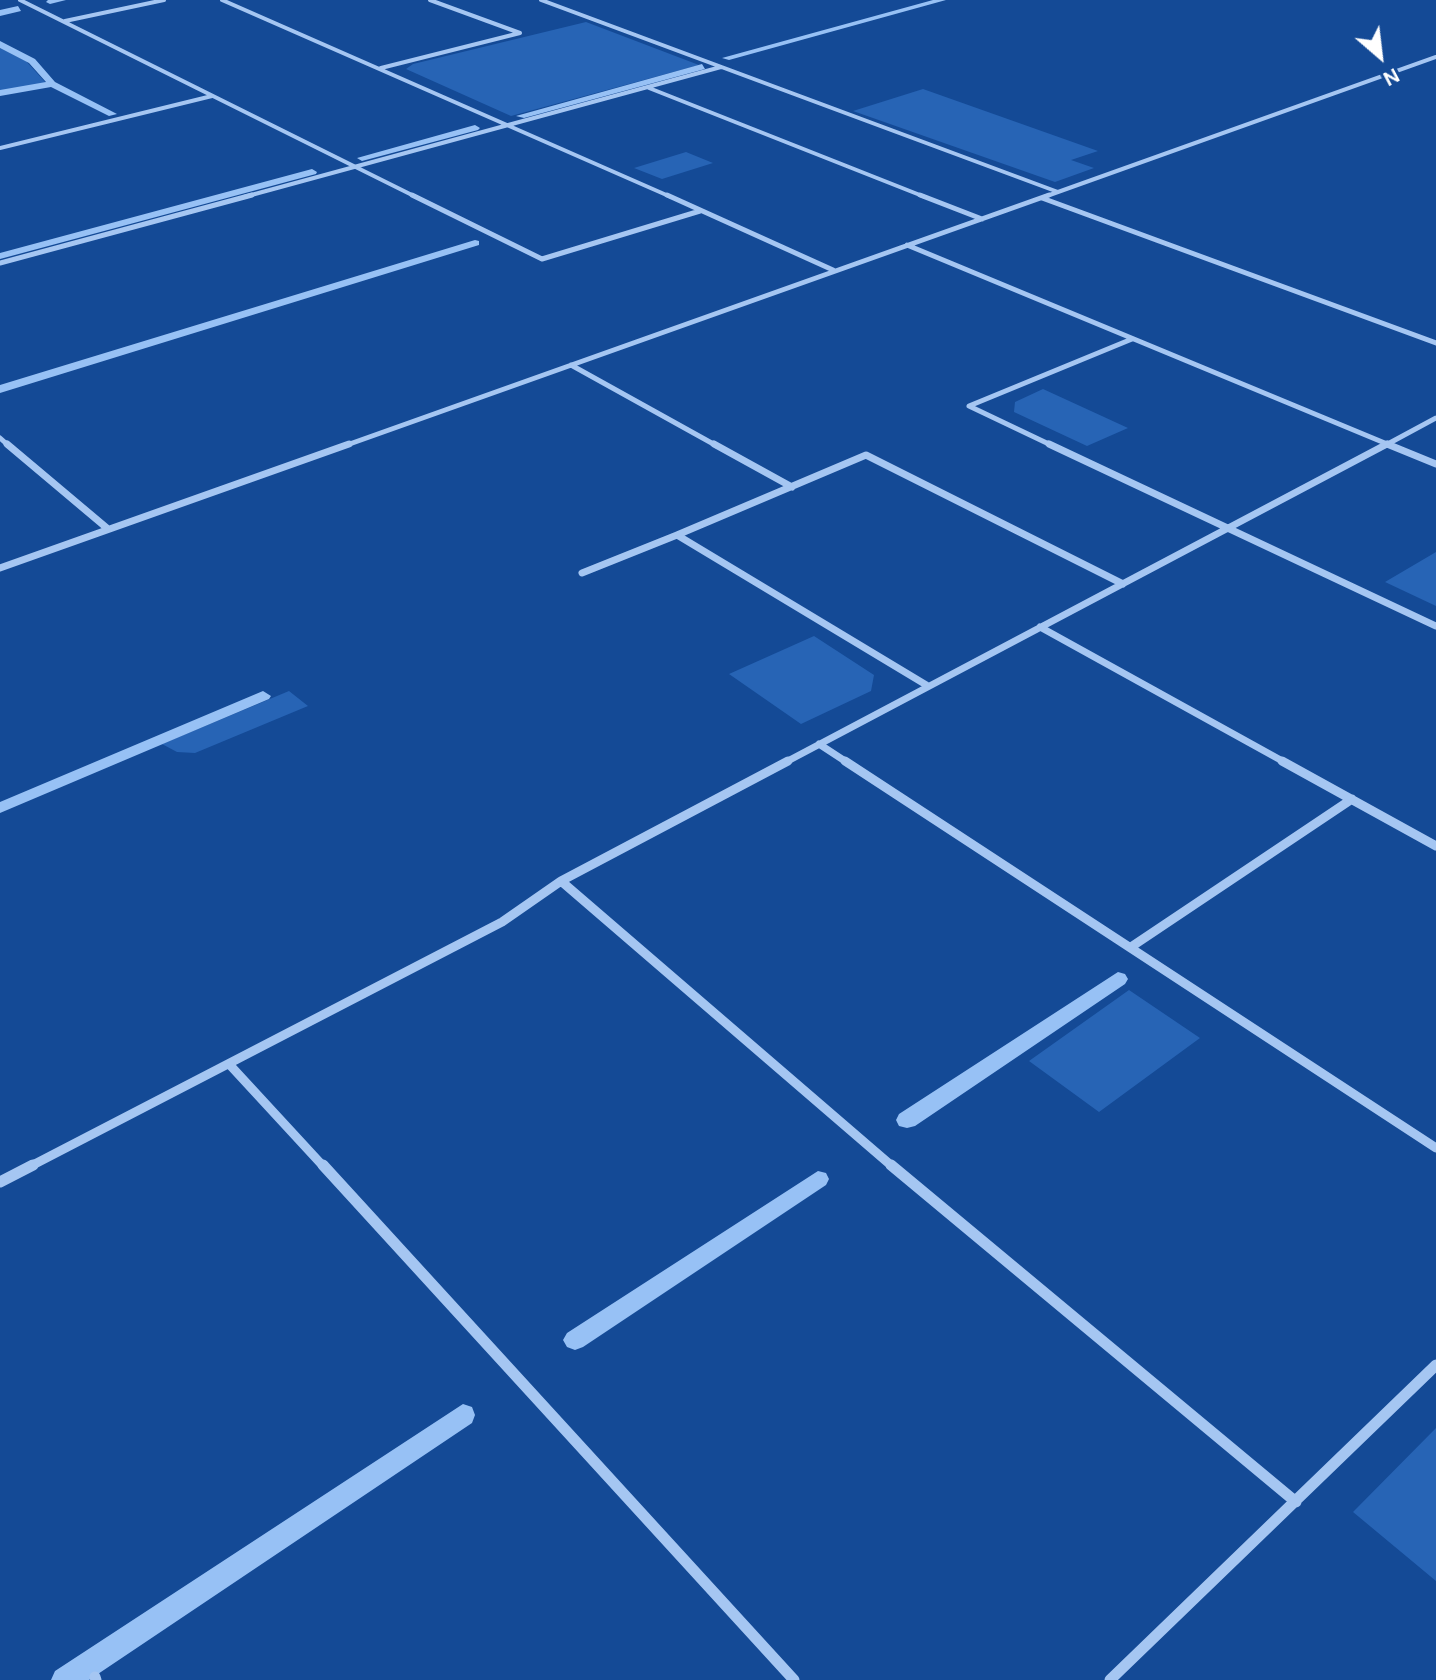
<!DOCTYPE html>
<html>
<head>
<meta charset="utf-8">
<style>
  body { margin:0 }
  #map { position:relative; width:1436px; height:1680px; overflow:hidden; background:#144a96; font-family:Karla,sans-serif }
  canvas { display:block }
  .north { position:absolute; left:1340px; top:16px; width:80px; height:80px; -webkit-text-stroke:6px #144a96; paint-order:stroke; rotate:152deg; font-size:22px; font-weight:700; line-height:32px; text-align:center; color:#fff }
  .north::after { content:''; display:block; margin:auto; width:28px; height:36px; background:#fff; clip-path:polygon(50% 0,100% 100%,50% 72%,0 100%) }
</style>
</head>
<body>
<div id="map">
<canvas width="1436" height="1680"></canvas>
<div class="north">N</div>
</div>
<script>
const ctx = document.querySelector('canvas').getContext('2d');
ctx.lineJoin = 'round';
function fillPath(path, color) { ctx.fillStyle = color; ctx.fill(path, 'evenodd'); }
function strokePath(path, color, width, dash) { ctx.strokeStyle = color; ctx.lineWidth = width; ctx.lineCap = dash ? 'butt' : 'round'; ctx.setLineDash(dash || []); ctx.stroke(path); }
fillPath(new Path2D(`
  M 586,22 L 699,65 L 511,116 L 406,69 L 413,64 Z
  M 0,48 L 26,61 L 46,83 L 0,91 Z
  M 923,89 L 1098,151 L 1071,160 L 1094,168 L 1055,182 L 853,111 Z
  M 686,152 L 713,163 L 662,179 L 634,168 Z
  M 1043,389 L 1128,428 L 1087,446 L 1014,412 L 1015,402 Z
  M 1436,552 L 1436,606 L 1385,582 Z
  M 814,636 L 874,675 L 871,691 L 801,724 L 729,674 Z
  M 289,691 L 308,706 L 195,753 L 177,752 L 162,744 Z
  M 1129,990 L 1200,1038 L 1099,1112 L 1029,1061 Z
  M 1436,1428 L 1436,1581 L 1353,1512 Z`), '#2764b5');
fillPath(new Path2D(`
  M 48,0 L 66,0 L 50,4 L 46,2 Z
  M 933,0 L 946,0 L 729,60 L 722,58 Z
  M 18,6 L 21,11 L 0,16 L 0,10 Z
  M 0,41 L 35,59 L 55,82 L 117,114 L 109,116 L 51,87 L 0,96 L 0,90 L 46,82 L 29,63 L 0,48 Z
  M 702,64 L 705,69 L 524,118 L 516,116 Z
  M 475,125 L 480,128 L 478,130 L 362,161 L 357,158 Z
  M 312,169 L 317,172 L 316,174 L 0,259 L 0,253 Z
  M 475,240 L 479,241 L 479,245 L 0,393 L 0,385 Z
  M 263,691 L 271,696 L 269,699 L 0,813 L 0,802 Z
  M 1118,972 L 1125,974 L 1128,979 L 1125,984 L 915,1126 L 907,1128 L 899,1126 L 896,1120 L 899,1114 Z
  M 818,1171 L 826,1173 L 829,1179 L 826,1185 L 583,1347 L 575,1350 L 567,1347 L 563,1340 L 567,1333 Z
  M 463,1404 L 472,1407 L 475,1415 L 472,1423 L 89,1680 L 51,1680 L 55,1671 Z`), '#97c1f5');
strokePath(new Path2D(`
  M 20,0 L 416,197
  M 222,0 L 671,197
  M 541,0 L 1058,192
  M 65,21 L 164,0
  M 381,68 L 520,33 L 430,0
  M 649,88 L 925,197
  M 0,148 L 212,96
  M 244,197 L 721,67
  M 1044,197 L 1436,57`), '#a5c6f2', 4);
strokePath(new Path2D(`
  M 412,195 L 542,259 L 700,211
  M 667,195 L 833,270
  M 920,195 L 982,219
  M 1042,198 L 1436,343
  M 907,245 L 1392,446
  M 0,263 L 252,195
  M 571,365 L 717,446
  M 0,438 L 9,446
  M 344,446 L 1049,195
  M 1053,446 L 969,406 L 1132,339
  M 1384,446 L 1436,418`), '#a5c6f2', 5);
strokePath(new Path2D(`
  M 7,444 L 108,529
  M 714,444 L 792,487
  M 1049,444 L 1436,626
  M 1387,444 L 1436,464
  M 0,568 L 349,444
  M 582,573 L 677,535
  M 1040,627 L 1286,763
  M 928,686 L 677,535 L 866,455 L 1123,584
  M 819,744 L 848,763
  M 784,763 L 1387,444`), '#a5c6f2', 7);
strokePath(new Path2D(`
  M 845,761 L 1436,1148
  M 1282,761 L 1436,846
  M 561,881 L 893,1167
  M 1131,947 L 1352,799
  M 229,1064 L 324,1167
  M 29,1167 L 502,922 L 561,881 L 788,761`), '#a5c6f2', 9);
strokePath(new Path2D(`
  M 323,1165 L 794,1680
  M 891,1165 L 1296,1502
  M 0,1182 L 33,1165
  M 95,1677 L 96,1680
  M 1110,1680 L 1436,1365`), '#a5c6f2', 11);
</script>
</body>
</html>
